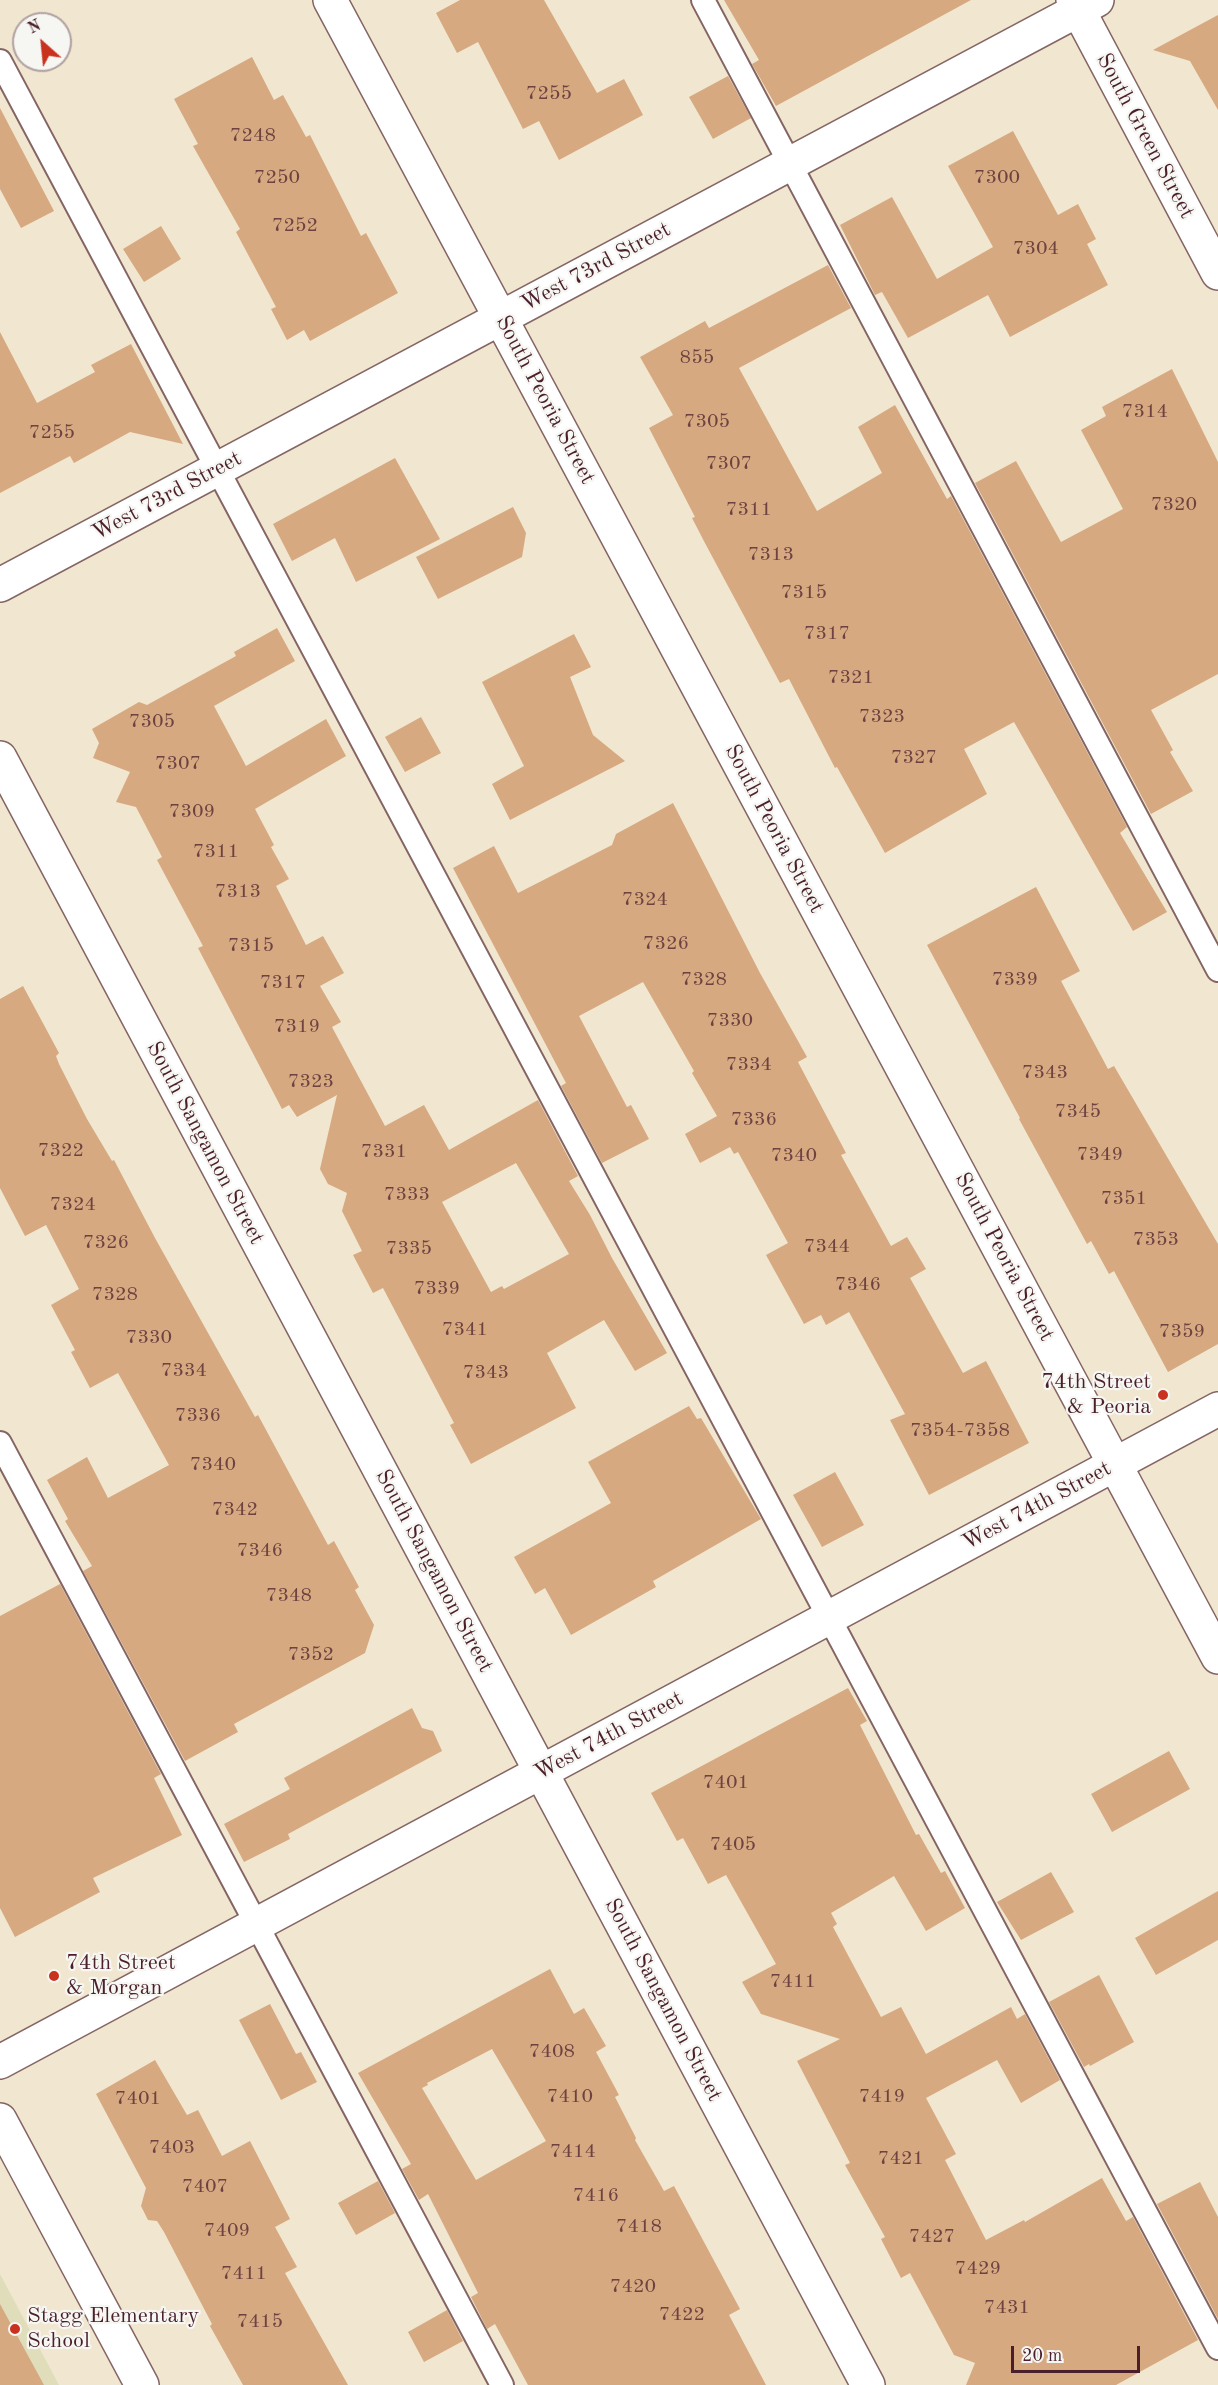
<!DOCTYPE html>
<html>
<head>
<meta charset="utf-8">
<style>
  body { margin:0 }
  #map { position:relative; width:1218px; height:2385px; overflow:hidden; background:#f1e6cf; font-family:"Old Standard TT",serif }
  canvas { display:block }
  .north { position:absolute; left:12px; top:12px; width:60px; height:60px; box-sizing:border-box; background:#f6f6f2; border:2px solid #b1a0a2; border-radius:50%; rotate:333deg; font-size:16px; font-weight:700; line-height:24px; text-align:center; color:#4a1f2b }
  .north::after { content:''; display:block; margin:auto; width:21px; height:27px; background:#c8321e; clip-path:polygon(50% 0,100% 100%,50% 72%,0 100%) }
  .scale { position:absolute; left:1011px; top:2346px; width:129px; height:27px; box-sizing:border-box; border:3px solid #4a1f2b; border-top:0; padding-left:8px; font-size:18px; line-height:21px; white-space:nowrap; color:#4a1f2b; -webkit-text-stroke:4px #f6f6f2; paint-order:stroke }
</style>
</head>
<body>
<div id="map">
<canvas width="1218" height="2385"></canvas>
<div class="north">N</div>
<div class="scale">20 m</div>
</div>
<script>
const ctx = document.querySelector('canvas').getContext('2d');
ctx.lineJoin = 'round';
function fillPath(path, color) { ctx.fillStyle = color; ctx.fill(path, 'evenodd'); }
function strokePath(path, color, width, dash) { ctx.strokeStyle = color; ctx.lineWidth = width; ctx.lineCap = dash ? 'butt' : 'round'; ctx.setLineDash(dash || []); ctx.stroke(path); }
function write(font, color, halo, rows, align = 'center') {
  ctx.font = font + ' "Old Standard TT",serif'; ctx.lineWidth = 4.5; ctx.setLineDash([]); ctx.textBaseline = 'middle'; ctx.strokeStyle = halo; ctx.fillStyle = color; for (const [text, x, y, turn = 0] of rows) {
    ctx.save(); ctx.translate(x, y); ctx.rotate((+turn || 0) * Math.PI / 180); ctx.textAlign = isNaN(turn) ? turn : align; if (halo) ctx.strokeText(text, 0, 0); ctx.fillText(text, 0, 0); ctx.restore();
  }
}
fillPath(new Path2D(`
  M 0,2274 L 59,2385 L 0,2385 Z`), '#e0ddbb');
fillPath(new Path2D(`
  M 460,0 L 544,0 L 597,93 L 624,79 L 643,115 L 559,160 L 539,121 L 523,129 L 478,42 L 457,53 L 436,13 Z
  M 724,0 L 971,0 L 776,106 L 752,64 L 759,60 Z
  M 1218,15 L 1218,110 L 1190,61 L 1153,50 Z
  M 252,57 L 274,100 L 283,95 L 306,137 L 310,135 L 361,236 L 366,233 L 398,293 L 310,341 L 304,330 L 287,340 L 271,309 L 276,307 L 236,232 L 240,229 L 193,146 L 198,144 L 174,99 Z
  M 728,76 L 751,118 L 713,139 L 689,97 Z
  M 0,108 L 54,211 L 21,228 L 0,189 Z
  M 1013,131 L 1058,215 L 1078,204 L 1096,239 L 1087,244 L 1108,285 L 1010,337 L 988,295 L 908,338 L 882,292 L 875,295 L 840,225 L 892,197 L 937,279 L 993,247 L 948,166 Z
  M 161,226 L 181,259 L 144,282 L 123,249 Z
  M 828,265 L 851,308 L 739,368 L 817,511 L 882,473 L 858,427 L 895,405 L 947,499 L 951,496 L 1127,827 L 1120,833 L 1167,912 L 1133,931 L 1014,722 L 964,749 L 987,794 L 885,853 L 837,767 L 835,768 L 789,679 L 780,683 L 706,545 L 692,518 L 695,517 L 649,428 L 673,415 L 640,357 L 705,321 L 709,328 Z
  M 0,332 L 37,403 L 95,372 L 91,365 L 131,344 L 183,444 L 130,432 L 74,463 L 70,456 L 0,493 Z
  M 1172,369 L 1218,462 L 1218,674 L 1151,710 L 1173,750 L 1170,752 L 1193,791 L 1151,814 L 975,483 L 1016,461 L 1061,542 L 1123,509 L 1081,430 L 1106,416 L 1102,407 Z
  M 395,458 L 440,539 L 356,582 L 335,538 L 292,561 L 273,524 Z
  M 513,507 L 526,533 L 522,557 L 438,599 L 416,557 Z
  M 277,628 L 295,661 L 214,706 L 246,766 L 326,719 L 346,756 L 255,809 L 274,845 L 271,847 L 289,879 L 276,886 L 306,945 L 323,936 L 344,973 L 320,986 L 341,1022 L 332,1027 L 385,1126 L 424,1105 L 449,1150 L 538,1100 L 578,1176 L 569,1181 L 590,1215 L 612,1258 L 667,1353 L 635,1371 L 604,1320 L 547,1353 L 576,1408 L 471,1464 L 450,1425 L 454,1423 L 383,1288 L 373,1293 L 353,1255 L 362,1251 L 342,1211 L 347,1193 L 328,1184 L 320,1169 L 337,1095 L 297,1117 L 289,1105 L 282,1109 L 198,948 L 203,946 L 157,860 L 162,857 L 136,807 L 116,802 L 130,772 L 93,758 L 99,743 L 92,729 L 139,702 L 147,705 L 236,656 L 234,652 ZM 516,1163 L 569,1254 L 504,1289 L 502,1286 L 491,1292 L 442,1202 Z
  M 574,634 L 591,667 L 570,677 L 593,735 L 625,761 L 510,820 L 492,784 L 524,766 L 482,682 Z
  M 421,717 L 441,753 L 405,772 L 385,737 Z
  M 673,803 L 760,973 L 807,1057 L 798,1062 L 846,1153 L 841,1155 L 891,1246 L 907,1237 L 926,1269 L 910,1278 L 963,1373 L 986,1361 L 1029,1443 L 929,1495 L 890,1420 L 905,1414 L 849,1312 L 826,1325 L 821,1315 L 804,1324 L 766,1255 L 788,1243 L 738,1152 L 734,1154 L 730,1147 L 700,1163 L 685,1134 L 717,1116 L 692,1073 L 694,1071 L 643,982 L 579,1016 L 627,1107 L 631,1105 L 649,1139 L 602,1163 L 561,1086 L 566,1083 L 453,868 L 494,846 L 518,893 L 612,845 L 616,834 Z
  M 1036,887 L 1080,971 L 1061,981 L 1108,1069 L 1114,1066 L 1218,1244 L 1218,1344 L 1168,1372 L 1114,1271 L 1109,1274 L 1091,1241 L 1087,1244 L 1019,1119 L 1020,1118 L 927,945 Z
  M 23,986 L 59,1053 L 56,1056 L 59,1064 L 87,1119 L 112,1161 L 114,1160 L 155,1238 L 255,1417 L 258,1415 L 328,1545 L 334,1541 L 359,1587 L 355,1590 L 374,1625 L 365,1653 L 234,1724 L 238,1732 L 185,1761 L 83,1571 L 92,1566 L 65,1521 L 68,1519 L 47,1480 L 87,1457 L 108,1498 L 169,1465 L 118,1373 L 90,1388 L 71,1352 L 75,1350 L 51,1305 L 79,1289 L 46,1225 L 25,1236 L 0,1188 L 0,999 Z
  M 689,1406 L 697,1419 L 701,1418 L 761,1519 L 653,1581 L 656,1587 L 571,1635 L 545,1588 L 535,1594 L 514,1557 L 611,1503 L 588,1462 Z
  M 835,1472 L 864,1525 L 822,1547 L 793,1495 Z
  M 60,1584 L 161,1774 L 154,1778 L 182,1835 L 93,1878 L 100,1892 L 15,1937 L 0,1908 L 0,1616 Z
  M 848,1688 L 867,1721 L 860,1725 L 916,1835 L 919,1834 L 941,1873 L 945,1871 L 965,1908 L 926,1931 L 894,1876 L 831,1913 L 837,1924 L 833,1927 L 881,2017 L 901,2007 L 926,2054 L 1011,2007 L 1017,2019 L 1025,2014 L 1060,2080 L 1021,2103 L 997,2060 L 926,2098 L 956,2154 L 945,2160 L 986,2240 L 1024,2220 L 1025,2222 L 1102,2178 L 1126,2221 L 1133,2217 L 1198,2340 L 1116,2385 L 966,2385 L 975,2363 L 954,2355 L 910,2273 L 901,2278 L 881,2239 L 885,2237 L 845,2165 L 850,2163 L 797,2061 L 840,2039 L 761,2014 L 742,1982 L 776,1964 L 726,1875 L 708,1884 L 683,1838 L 677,1841 L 651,1793 Z
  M 412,1708 L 422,1728 L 433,1731 L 442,1751 L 288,1834 L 290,1839 L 244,1862 L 224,1824 L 290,1789 L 284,1778 Z
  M 1169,1751 L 1190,1789 L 1112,1832 L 1091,1794 Z
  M 1051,1872 L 1074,1912 L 1021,1940 L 997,1902 Z
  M 1218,1891 L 1218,1940 L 1156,1975 L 1135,1938 Z
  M 550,1969 L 574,2014 L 584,2008 L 606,2046 L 596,2052 L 619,2095 L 615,2097 L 636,2138 L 635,2140 L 664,2191 L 674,2186 L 719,2270 L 740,2309 L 729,2315 L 766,2385 L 528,2385 L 495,2324 L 487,2329 L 471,2297 L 478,2293 L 428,2194 L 419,2200 L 402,2169 L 411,2164 L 358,2073 ZM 492,2049 L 546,2141 L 476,2180 L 422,2088 L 428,2085 L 427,2083 Z
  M 1099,1975 L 1134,2042 L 1090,2066 L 1089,2064 L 1084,2067 L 1049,2002 Z
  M 270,2004 L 296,2054 L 301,2052 L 317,2082 L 281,2100 L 239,2020 Z
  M 155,2060 L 187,2115 L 198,2110 L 222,2156 L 250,2141 L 290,2219 L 275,2227 L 297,2267 L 285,2273 L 348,2385 L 243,2385 L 210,2326 L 212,2324 L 164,2232 L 157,2221 L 148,2220 L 141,2206 L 146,2188 L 96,2094 Z
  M 378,2181 L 395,2213 L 356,2235 L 338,2203 Z
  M 1200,2182 L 1218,2217 L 1218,2319 L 1157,2204 Z
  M 0,2304 L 44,2385 L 0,2385 Z
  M 447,2310 L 463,2341 L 424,2362 L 408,2332 Z`), '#d6a981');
const service = new Path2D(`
  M 703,0 L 1218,970
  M 0,61 L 1218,2348
  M 0,1443 L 502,2385`);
const minor = new Path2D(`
  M 330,0 L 1218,1657
  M 1073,0 L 1218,273
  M 0,585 L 1097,0
  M 0,758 L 868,2385
  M 0,2120 L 142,2385`);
const tertiary = new Path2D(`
  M 0,2062 L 1218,1409`);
strokePath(service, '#846564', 26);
strokePath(minor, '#846564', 36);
strokePath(tertiary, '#846564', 36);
strokePath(service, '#fff', 22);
strokePath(minor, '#fff', 33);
strokePath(tertiary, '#fff', 33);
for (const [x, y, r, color] of [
  [1163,1395,6,"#c8321e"],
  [54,1976,6,"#c8321e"],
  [15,2329,6,"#c8321e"]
]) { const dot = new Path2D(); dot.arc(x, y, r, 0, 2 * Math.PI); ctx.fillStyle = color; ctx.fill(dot); strokePath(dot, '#f6f6f2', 2); }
write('20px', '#6d4240', null, [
  ["7255",549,94],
  ["7248",253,136],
  ["7250",277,178],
  ["7300",997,178],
  ["7252",295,226],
  ["7304",1036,249],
  ["855",697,358],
  ["7314",1145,412],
  ["7305",707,422],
  ["7255",52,433],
  ["7307",729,464],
  ["7320",1174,505],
  ["7311",749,510],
  ["7313",771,555],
  ["7315",804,593],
  ["7317",827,634],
  ["7321",851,678],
  ["7323",882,717],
  ["7305",152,722],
  ["7327",914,758],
  ["7307",178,764],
  ["7309",192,812],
  ["7311",216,852],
  ["7313",238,892],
  ["7324",645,900],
  ["7326",666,944],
  ["7315",251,946],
  ["7328",704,980],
  ["7339",1015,980],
  ["7317",283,983],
  ["7330",730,1021],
  ["7319",297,1027],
  ["7334",749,1065],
  ["7343",1045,1073],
  ["7323",311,1082],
  ["7345",1078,1112],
  ["7336",754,1120],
  ["7322",61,1151],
  ["7331",384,1152],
  ["7349",1100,1155],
  ["7340",794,1156],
  ["7333",407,1195],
  ["7351",1124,1199],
  ["7324",73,1205],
  ["7353",1156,1240],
  ["7326",106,1243],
  ["7344",827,1247],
  ["7335",409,1249],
  ["7346",858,1285],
  ["7339",437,1289],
  ["7328",115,1295],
  ["7341",465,1330],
  ["7359",1182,1332],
  ["7330",149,1338],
  ["7334",184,1371],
  ["7343",486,1373],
  ["7336",198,1416],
  ["7354-7358",960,1431],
  ["7340",213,1465],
  ["7342",235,1510],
  ["7346",260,1551],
  ["7348",289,1596],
  ["7352",311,1655],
  ["7401",726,1783],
  ["7405",733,1845],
  ["7411",793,1982],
  ["7408",552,2052],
  ["7410",570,2097],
  ["7419",882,2097],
  ["7401",138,2099],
  ["7403",172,2148],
  ["7414",573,2152],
  ["7421",901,2159],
  ["7407",205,2187],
  ["7416",596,2196],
  ["7418",639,2227],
  ["7409",227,2231],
  ["7427",932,2237],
  ["7429",978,2269],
  ["7411",244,2274],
  ["7420",633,2287],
  ["7431",1007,2308],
  ["7422",682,2315],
  ["7415",260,2322]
]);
write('22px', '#4a1f2b', '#f6f6f2', [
  ["South Green Street",1145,136,62],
  ["West 73rd Street",596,267,-28],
  ["South Peoria Street",545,400,62],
  ["West 73rd Street",167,496,-28],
  ["South Peoria Street",774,829,62],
  ["South Sangamon Street",205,1143,62],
  ["South Peoria Street",1004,1257,62],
  ["West 74th Street",1037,1506,-28],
  ["South Sangamon Street",434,1571,62],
  ["West 74th Street",609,1736,-28],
  ["South Sangamon Street",663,2000,62]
]);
write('22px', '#4a1f2b', '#f6f6f2', [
  ["74th Street",1151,1382,"right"],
  ["& Peoria",1151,1407,"right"],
  ["74th Street",66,1963],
  ["& Morgan",66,1988],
  ["Stagg Elementary",27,2316],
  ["School",27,2341]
], 'left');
</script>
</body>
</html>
